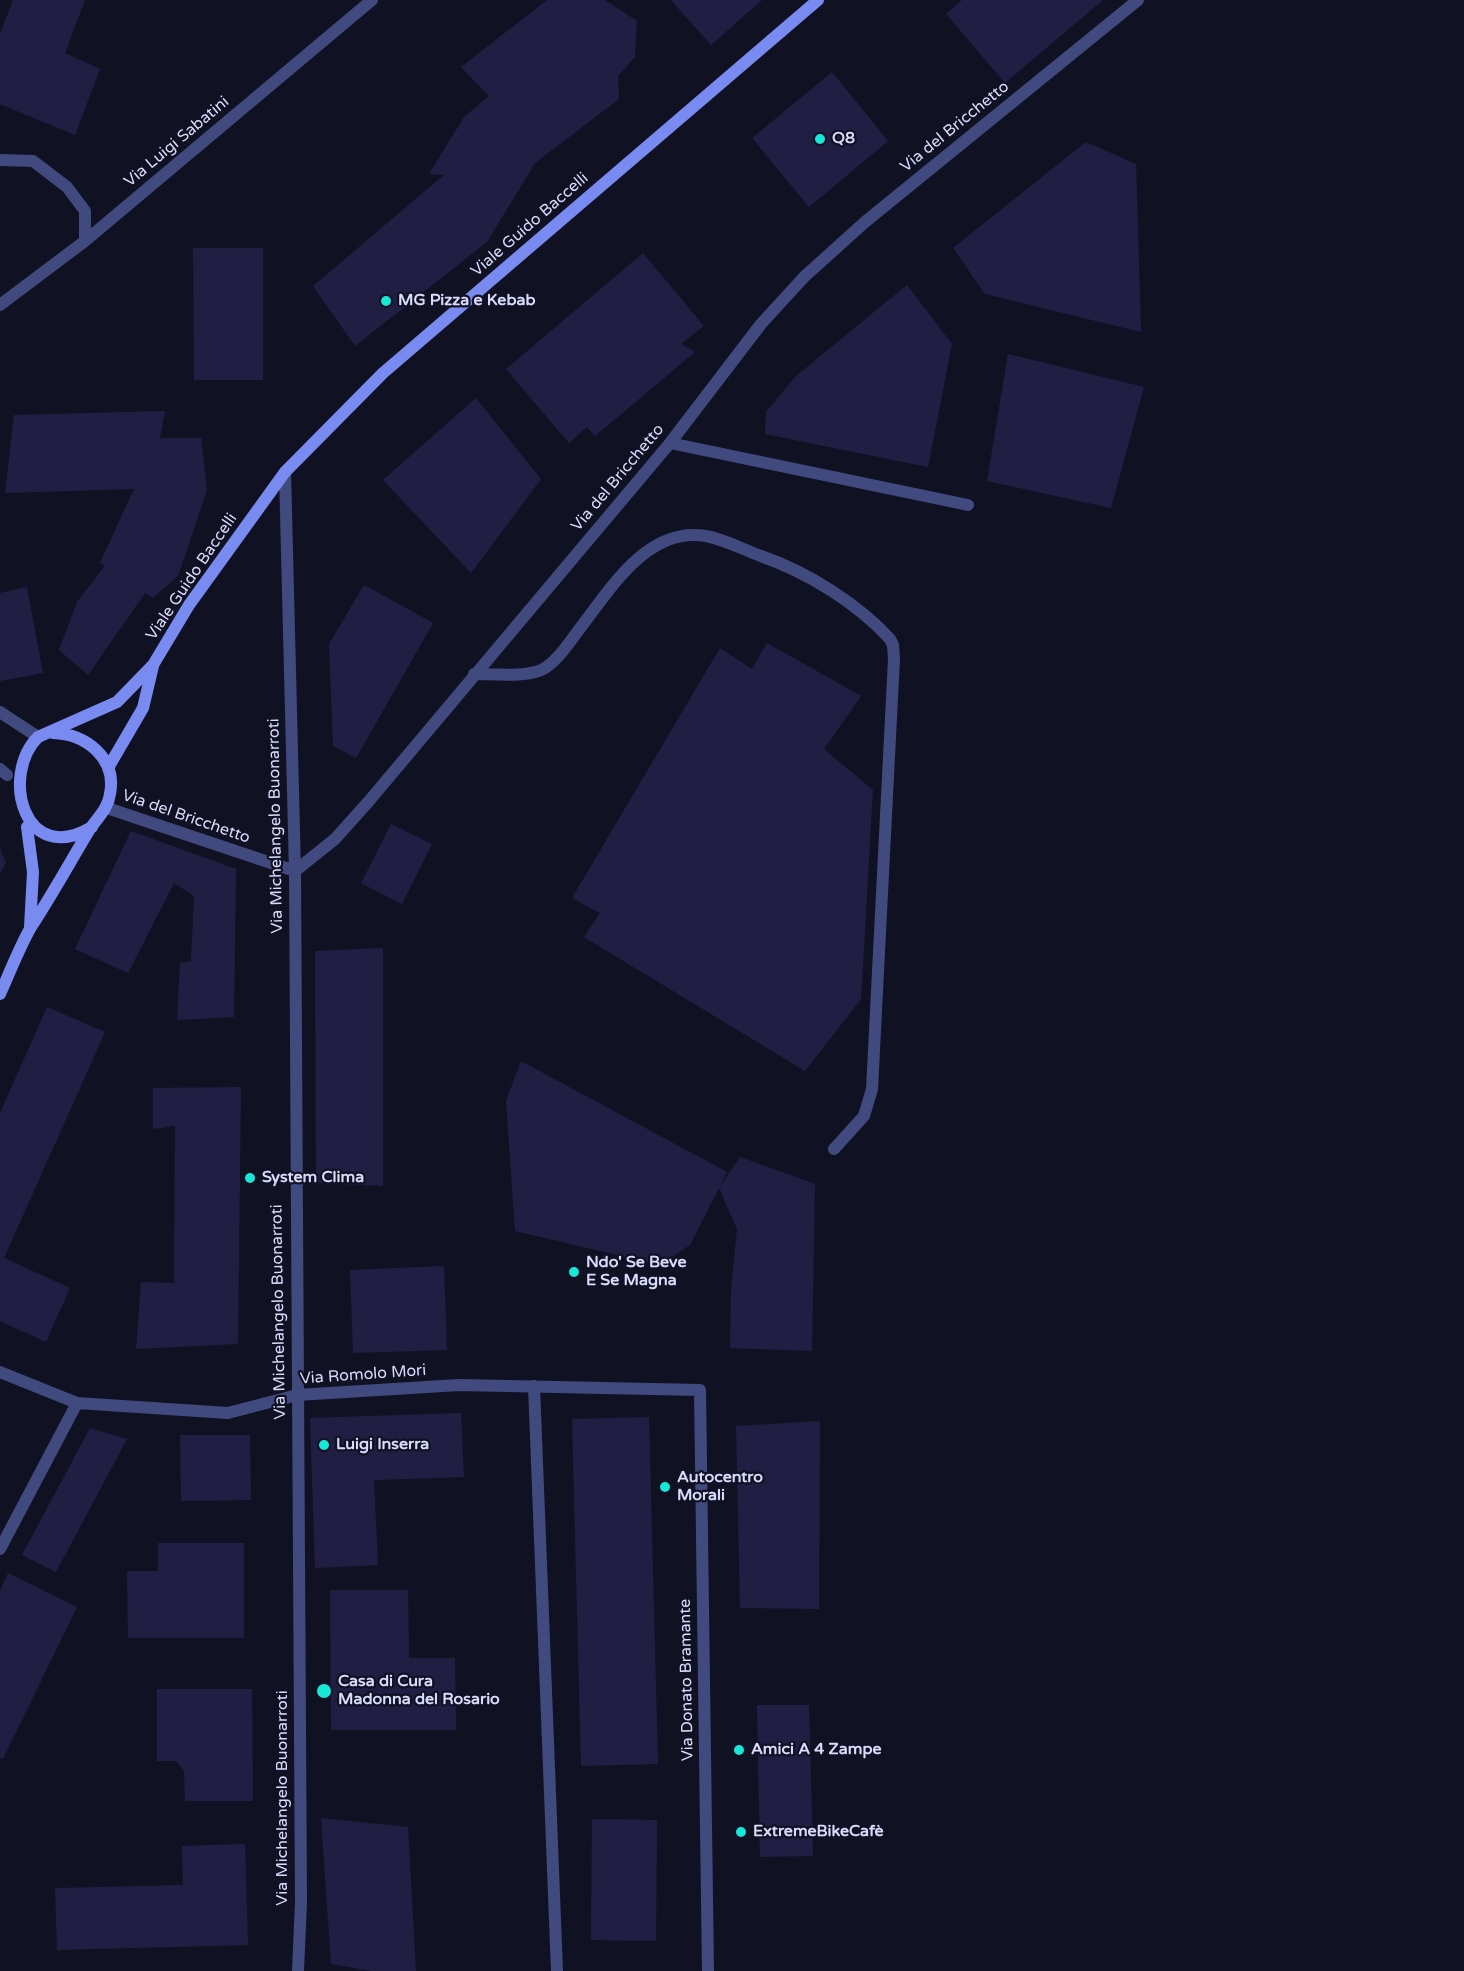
<!DOCTYPE html>
<html>
<head>
<meta charset="utf-8">
<style>
  body { margin:0 }
  canvas { display:block; background:#111124 }
</style>
</head>
<body>
<canvas width="1464" height="1971"></canvas>
<script>
const ctx = document.querySelector('canvas').getContext('2d');
ctx.lineJoin = 'round';
function fillPath(path, color) { ctx.fillStyle = color; ctx.fill(path, 'evenodd'); }
function strokePath(path, color, width, dash) { ctx.strokeStyle = color; ctx.lineWidth = width; ctx.lineCap = dash ? 'butt' : 'round'; ctx.setLineDash(dash || []); ctx.stroke(path); }
function write(font, color, halo, rows, align = 'center') {
  ctx.font = font + ' "Varela Round",sans-serif'; ctx.lineWidth = 4.5; ctx.setLineDash([]); ctx.textBaseline = 'middle'; ctx.strokeStyle = halo; ctx.fillStyle = color; for (const [text, x, y, turn = 0] of rows) {
    ctx.save(); ctx.translate(x, y); ctx.rotate((+turn || 0) * Math.PI / 180); ctx.textAlign = isNaN(turn) ? turn : align; if (halo) ctx.strokeText(text, 0, 0); ctx.fillText(text, 0, 0); ctx.restore();
  }
}
fillPath(new Path2D(`
  M 13,0 L 85,0 L 65,53 L 100,69 L 75,135 L 0,104 L 0,34 Z
  M 547,0 L 605,0 L 637,21 L 635,57 L 618,76 L 619,99 L 535,163 L 487,242 L 355,346 L 313,286 L 444,175 L 429,174 L 464,117 L 489,96 L 461,67 Z
  M 671,0 L 762,0 L 711,45 Z
  M 962,0 L 1103,0 L 1005,83 L 946,14 Z
  M 832,72 L 888,141 L 809,207 L 752,138 Z
  M 1086,142 L 1136,164 L 1141,332 L 985,294 L 953,248 Z
  M 193,248 L 263,248 L 263,380 L 194,380 Z
  M 643,253 L 704,326 L 681,344 L 695,352 L 595,436 L 587,427 L 569,443 L 506,369 Z
  M 907,285 L 952,344 L 928,467 L 765,434 L 766,412 L 796,376 Z
  M 1008,354 L 1144,387 L 1111,508 L 987,481 Z
  M 476,398 L 541,479 L 471,573 L 383,480 Z
  M 165,411 L 160,438 L 201,438 L 207,490 L 178,576 L 153,598 L 145,593 L 88,675 L 59,650 L 77,602 L 105,566 L 100,563 L 134,489 L 5,493 L 14,415 Z
  M 364,585 L 433,623 L 356,758 L 333,746 L 329,644 Z
  M 27,587 L 43,673 L 0,681 L 0,593 Z
  M 767,643 L 861,696 L 824,749 L 873,790 L 861,999 L 805,1071 L 584,937 L 600,913 L 572,898 L 720,648 L 752,669 Z
  M 391,824 L 432,844 L 402,904 L 361,883 Z
  M 131,831 L 236,869 L 234,1017 L 177,1020 L 180,963 L 191,961 L 194,896 L 174,883 L 128,973 L 75,949 Z
  M 0,848 L 6,863 L 0,874 Z
  M 383,948 L 383,1186 L 316,1183 L 315,951 Z
  M 47,1007 L 105,1032 L 4,1258 L 70,1288 L 46,1342 L 0,1321 L 0,1113 Z
  M 521,1061 L 727,1172 L 719,1188 L 740,1157 L 815,1184 L 812,1351 L 730,1348 L 731,1289 L 737,1229 L 719,1188 L 690,1245 L 660,1265 L 515,1231 L 506,1101 Z
  M 241,1087 L 238,1344 L 136,1349 L 141,1282 L 174,1283 L 175,1126 L 153,1129 L 153,1088 Z
  M 444,1266 L 447,1350 L 353,1353 L 350,1270 Z
  M 461,1413 L 464,1477 L 374,1480 L 378,1565 L 315,1568 L 310,1418 Z
  M 649,1417 L 658,1764 L 581,1766 L 572,1419 Z
  M 820,1421 L 819,1609 L 740,1608 L 736,1426 Z
  M 90,1428 L 127,1439 L 56,1572 L 22,1555 Z
  M 180,1435 L 250,1435 L 251,1500 L 181,1501 Z
  M 158,1543 L 244,1543 L 244,1638 L 128,1638 L 127,1571 L 158,1571 Z
  M 8,1573 L 77,1607 L 3,1759 L 0,1758 L 0,1591 Z
  M 330,1590 L 408,1590 L 409,1658 L 455,1658 L 456,1730 L 331,1730 Z
  M 157,1689 L 252,1689 L 253,1801 L 185,1801 L 184,1771 L 176,1761 L 157,1761 Z
  M 757,1705 L 809,1705 L 813,1856 L 760,1857 Z
  M 321,1818 L 408,1827 L 416,1971 L 372,1971 L 331,1964 Z
  M 592,1819 L 657,1820 L 656,1941 L 591,1940 Z
  M 245,1844 L 248,1945 L 57,1950 L 55,1888 L 183,1885 L 182,1846 Z`), '#201f43');
strokePath(new Path2D(`
  M 0,160 L 33,161 L 67,187 L 85,211 L 85,241
  M 0,305 L 85,241 L 372,0
  M 670,443 L 968,505
  M 285,472 L 295,871 L 301,1902 L 298,1971
  M 474,674 C 492,674 530,678 545,668 C 560,658 570,641 581,627 C 611,588 648,526 706,536 C 726,540 742,549 761,556 C 807,572 857,603 890,639 L 893,645 L 894,659 L 872,1089 L 864,1116 L 834,1149
  M 0,712 L 38,737
  M 0,769 L 7,775
  M 107,808 L 295,871
  M 295,871 L 335,839 L 369,801 L 670,443 L 761,324 L 804,277 L 865,222 L 1138,0
  M 0,1372 L 77,1403 L 228,1413 L 297,1395 L 459,1385 L 700,1390 L 708,1971
  M 534,1386 L 557,1971
  M 0,1549 L 77,1403`), '#414a7e', 12);
strokePath(new Path2D(`
  M 108,768 L 143,708 L 153,666
  M 27,827 L 33,872 L 30,927
  M 92,827 C 24,868 0,775 38,737 L 117,702 L 153,665 L 189,605 L 285,472 L 383,373 L 818,0
  M 0,994 C 10,972 19,948 31,927 C 52,895 70,862 90,829 C 98,817 108,809 110,794 C 117,758 86,734 53,733`), '#798bf1', 12);
for (const [x, y, r, color] of [
  [820,139,6,"#18e7d8"],
  [386,301,6,"#18e7d8"],
  [250,1178,6,"#18e7d8"],
  [574,1272,6,"#18e7d8"],
  [324,1445,6,"#18e7d8"],
  [665,1487,6,"#18e7d8"],
  [324,1691,8,"#18e7d8"],
  [739,1750,6,"#18e7d8"],
  [741,1832,6,"#18e7d8"]
]) { const dot = new Path2D(); dot.arc(x, y, r, 0, 2 * Math.PI); ctx.fillStyle = color; ctx.fill(dot); strokePath(dot, '#111124', 2); }
write('16px', '#d8dbfb', '#111124', [
  ["Via del Bricchetto",955,127,-39],
  ["Via Luigi Sabatini",177,142,-40],
  ["Viale Guido Baccelli",530,225,-41],
  ["Via del Bricchetto",618,478,-50],
  ["Viale Guido Baccelli",192,577,-56],
  ["Via del Bricchetto",186,817,19],
  ["Via Michelangelo Buonarroti",276,826,-91],
  ["Via Michelangelo Buonarroti",279,1312,-91],
  ["Via Romolo Mori",363,1375,-4],
  ["Via Donato Bramante",687,1680,-91],
  ["Via Michelangelo Buonarroti",283,1798,-90]
]);
write('bold 16px', '#d8dbfb', '#111124', [
  ["Q8",832,139],
  ["MG Pizza e Kebab",398,301],
  ["System Clima",262,1178],
  ["Ndo' Se Beve",586,1263],
  ["E Se Magna",586,1281],
  ["Luigi Inserra",336,1445],
  ["Autocentro",677,1478],
  ["Morali",677,1496],
  ["Casa di Cura",338,1682],
  ["Madonna del Rosario",338,1700],
  ["Amici A 4 Zampe",751,1750],
  ["ExtremeBikeCafè",753,1832]
], 'left');
</script>
</body>
</html>
